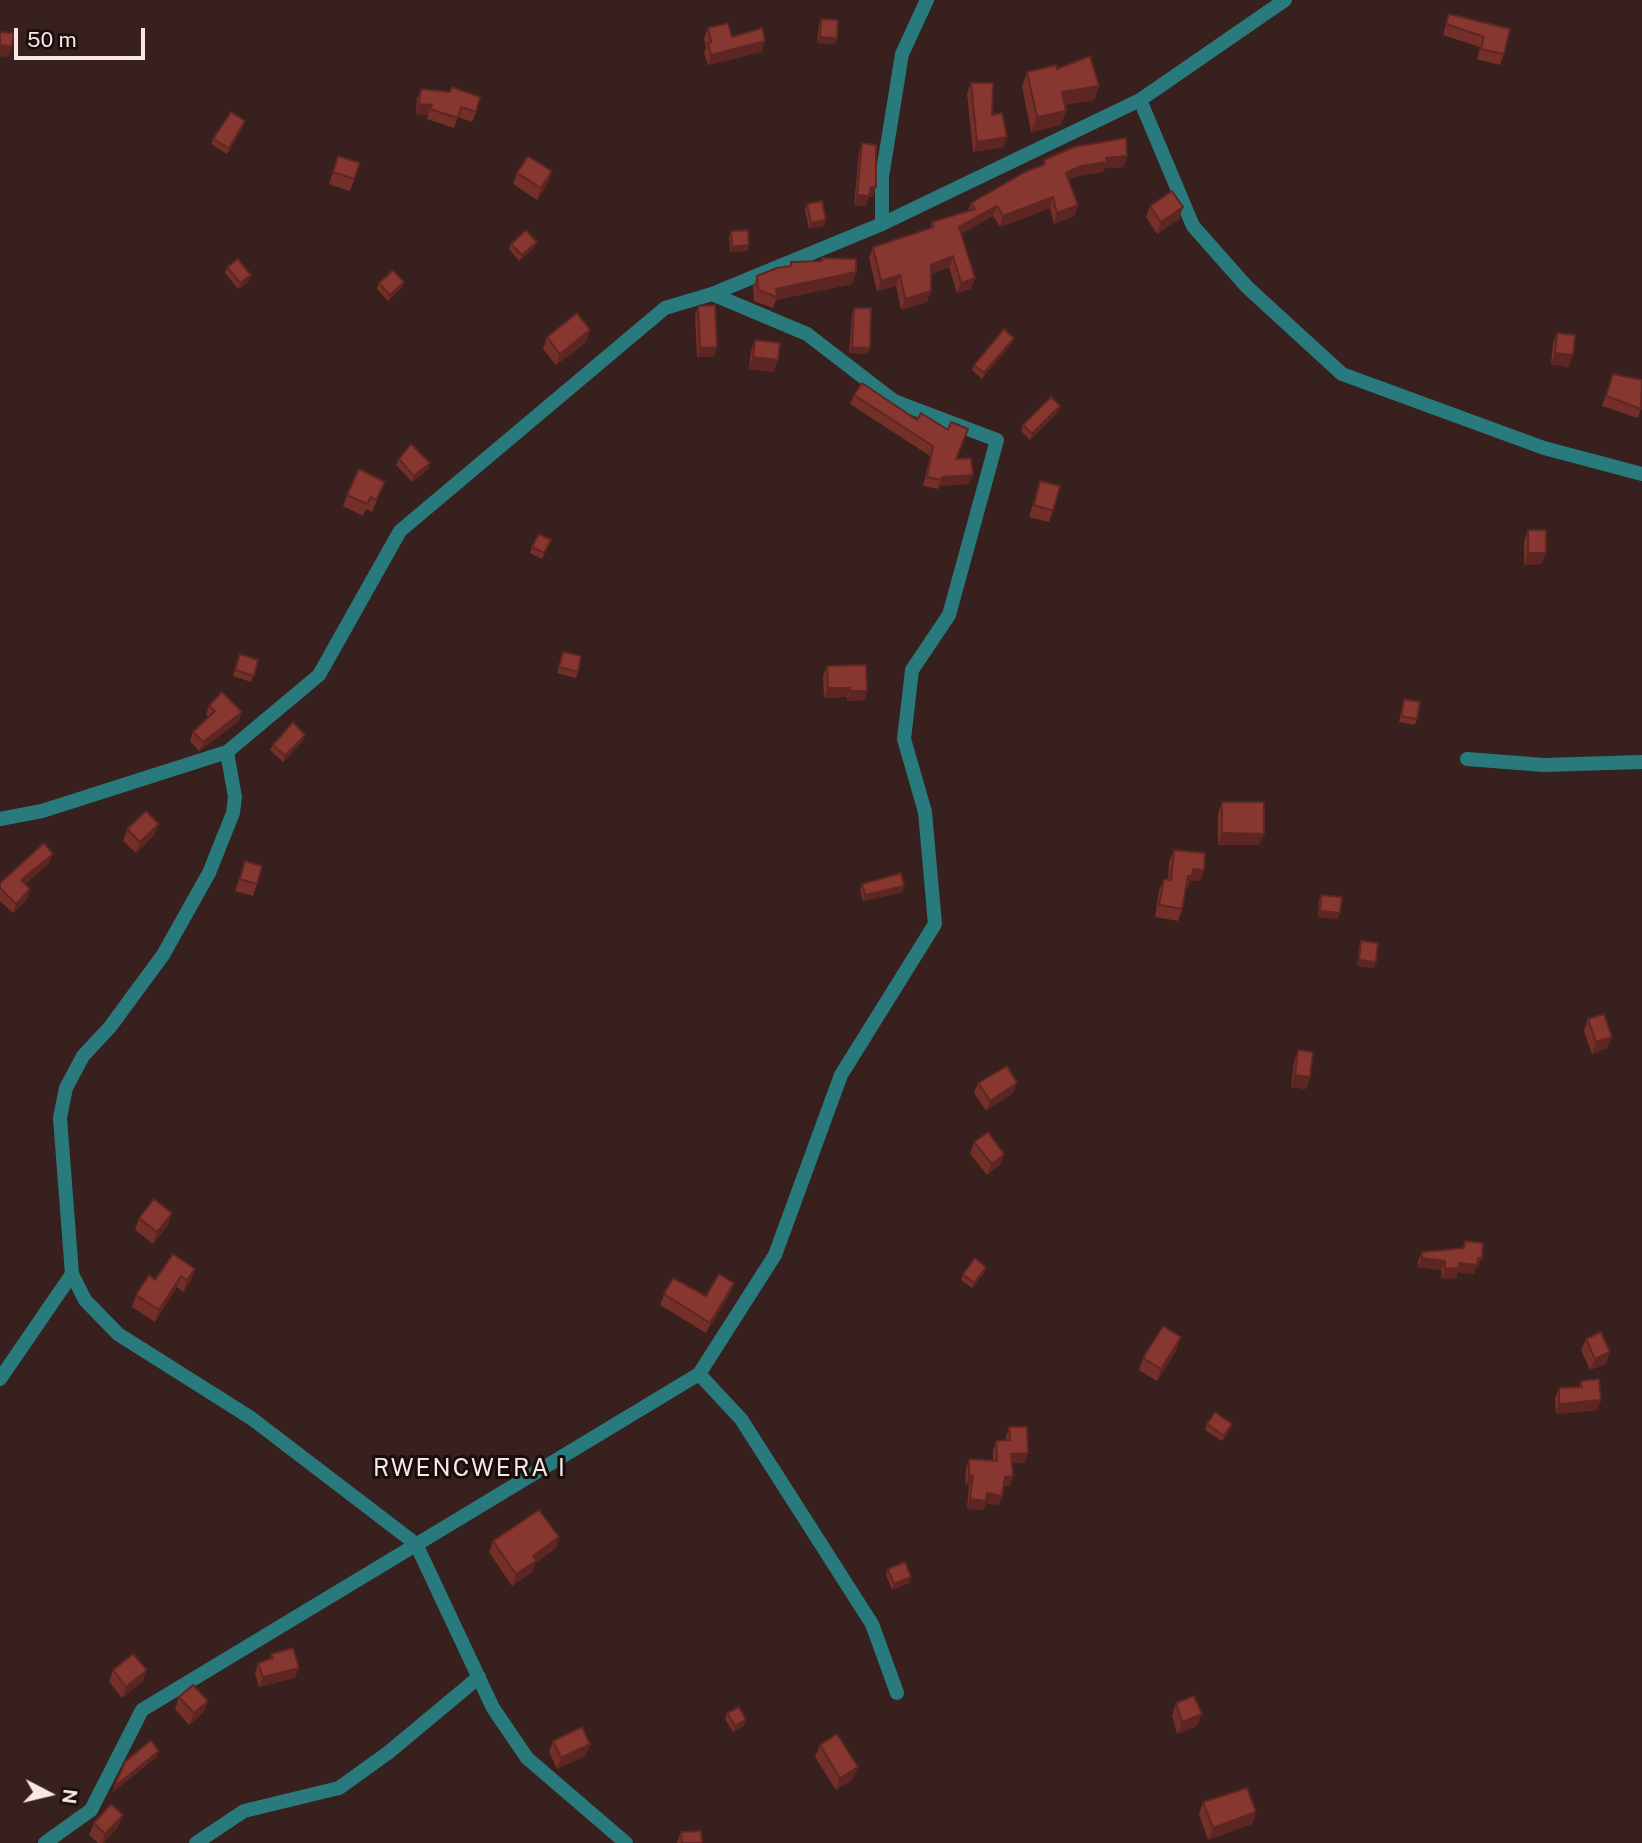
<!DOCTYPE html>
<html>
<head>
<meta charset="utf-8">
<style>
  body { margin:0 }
  #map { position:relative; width:1642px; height:1843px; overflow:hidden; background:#37201d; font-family:"Public Sans",sans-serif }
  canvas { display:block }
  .north { position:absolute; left:14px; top:1759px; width:70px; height:70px; -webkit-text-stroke:5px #170d0b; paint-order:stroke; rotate:97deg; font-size:19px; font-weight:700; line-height:28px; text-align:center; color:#f8e7e5 }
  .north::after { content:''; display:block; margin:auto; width:24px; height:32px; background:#f8e7e5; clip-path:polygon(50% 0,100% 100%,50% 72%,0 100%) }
  .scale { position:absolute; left:14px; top:28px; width:131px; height:32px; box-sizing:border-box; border:4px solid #f8e7e5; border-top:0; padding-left:9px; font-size:21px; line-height:24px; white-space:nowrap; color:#f8e7e5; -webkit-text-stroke:5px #170d0b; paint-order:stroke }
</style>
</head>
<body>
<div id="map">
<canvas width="1642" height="1843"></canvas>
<div class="north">N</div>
<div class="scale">50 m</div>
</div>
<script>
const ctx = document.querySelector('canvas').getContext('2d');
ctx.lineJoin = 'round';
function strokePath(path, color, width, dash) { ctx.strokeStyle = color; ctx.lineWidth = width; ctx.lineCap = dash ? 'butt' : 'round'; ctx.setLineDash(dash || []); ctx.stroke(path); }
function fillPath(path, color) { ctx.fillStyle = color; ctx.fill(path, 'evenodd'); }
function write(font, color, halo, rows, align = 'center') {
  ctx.font = font + ' "Public Sans",sans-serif'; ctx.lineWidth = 6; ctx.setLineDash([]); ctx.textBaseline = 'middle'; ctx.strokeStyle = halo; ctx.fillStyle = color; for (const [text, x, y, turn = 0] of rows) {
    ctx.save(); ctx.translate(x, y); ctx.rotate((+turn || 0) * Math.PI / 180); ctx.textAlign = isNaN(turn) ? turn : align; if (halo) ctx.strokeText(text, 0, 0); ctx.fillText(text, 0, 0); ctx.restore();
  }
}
strokePath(new Path2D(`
  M 1140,100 L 1193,226 L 1247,287 L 1342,374 L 1544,448 L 1642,474
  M 882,224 L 882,177 L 902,54 L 927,0
  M 227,752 L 235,797 L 233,813 L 209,873 L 163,955 L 110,1027 L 83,1056 L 66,1088 L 60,1118 L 72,1274 L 85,1300 L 118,1334 L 251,1418 L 416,1544 L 493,1708 L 527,1758 L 626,1843
  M 1467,759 L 1544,765 L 1642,762
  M 699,1374 L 741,1419 L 872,1624 L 897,1693
  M 0,1379 L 72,1274
  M 45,1843 L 91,1810 L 142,1710 L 699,1374 L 775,1255 L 841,1075 L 935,924 L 925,812 L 904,739 L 912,670 L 949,615 L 997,440 L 894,401 L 807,334 L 712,294
  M 196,1843 L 244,1811 L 339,1788 L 389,1752 L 479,1677`), '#287a7d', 14);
strokePath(new Path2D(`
  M 0,819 L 42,811 L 227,752 L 319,675 L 400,531 L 665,308 L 712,294 L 882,224 L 1140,100 L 1285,0`), '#287a7d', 14);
fillPath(new Path2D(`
  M 1449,14 L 1510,29 L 1504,54 L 1500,65 L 1477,59 L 1480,47 L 1443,35 Z
  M 821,19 L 837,38 L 835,44 L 817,43 L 819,24 Z
  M 708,28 L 732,37 L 762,52 L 708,65 L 704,53 L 706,48 L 704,38 Z
  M 1057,69 L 1099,86 L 1094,100 L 1064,105 L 1061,125 L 1031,132 L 1022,86 L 1027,72 Z
  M 971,83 L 1007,137 L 1003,147 L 973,152 L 967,93 Z
  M 421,89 L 476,112 L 472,122 L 458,117 L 454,128 L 427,119 L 428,115 L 416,114 L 417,99 Z
  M 245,121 L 243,127 L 227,154 L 211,144 L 213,139 Z
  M 862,143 L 876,187 L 872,197 L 869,197 L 866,206 L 854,205 L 859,153 Z
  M 338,156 L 360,163 L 350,191 L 329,184 Z
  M 1127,156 L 1123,167 L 1105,168 L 1103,172 L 1078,176 L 1069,180 L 1078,205 L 1074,216 L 1054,224 L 1050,208 L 1000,227 L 993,216 L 961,234 L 975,278 L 971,289 L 957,293 L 949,267 L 931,274 L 927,302 L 901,310 L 896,286 L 877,291 L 869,258 L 873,247 L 930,229 L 932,222 L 968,211 L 971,203 L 1042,165 L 1044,160 Z
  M 517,173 L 548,183 L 537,200 L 513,184 Z
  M 807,204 L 826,220 L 824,226 L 809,229 L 805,210 Z
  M 1150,206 L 1183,207 L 1179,219 L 1157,234 L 1146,217 Z
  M 731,231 L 747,251 L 730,252 L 729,237 Z
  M 537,242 L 534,248 L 519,261 L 509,249 L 511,244 Z
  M 822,258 L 856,272 L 852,284 L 776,300 L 773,308 L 754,301 L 753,287 L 757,276 L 790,267 L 791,262 L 821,261 Z
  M 227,267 L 249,281 L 238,289 L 225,273 Z
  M 404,282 L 402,287 L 388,301 L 377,289 L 379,283 Z
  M 698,306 L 714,357 L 697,357 L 695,315 Z
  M 854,308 L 868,354 L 849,353 L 852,314 Z
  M 590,330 L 586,342 L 556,365 L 543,349 L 547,337 Z
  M 1557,333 L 1573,355 L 1568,367 L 1551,364 L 1553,344 Z
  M 1014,338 L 1012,343 L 982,379 L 972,370 L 974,365 Z
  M 755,340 L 774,372 L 749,369 L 751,351 Z
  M 1613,374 L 1642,406 L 1638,418 L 1602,406 Z
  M 854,395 L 956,459 L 969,484 L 939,486 L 938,489 L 923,486 L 930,456 L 850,404 Z
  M 1058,412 L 1030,440 L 1021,431 L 1023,425 Z
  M 399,459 L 430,463 L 428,469 L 412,482 L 396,465 Z
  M 1040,481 L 1053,511 L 1049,522 L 1029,517 Z
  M 385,482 L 372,512 L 366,509 L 363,516 L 343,506 L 347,495 Z
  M 1528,530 L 1542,564 L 1524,565 L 1524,542 Z
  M 551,540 L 542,559 L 530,553 L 532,547 Z
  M 563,652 L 578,672 L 576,678 L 557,673 Z
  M 240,654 L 258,660 L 251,682 L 233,676 Z
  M 827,666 L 867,691 L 864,700 L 847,701 L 847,697 L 824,698 L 823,676 Z
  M 1404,699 L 1417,719 L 1415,725 L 1399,722 Z
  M 209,706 L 239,721 L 199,751 L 190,741 L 193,732 L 209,717 L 206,715 Z
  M 303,741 L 283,762 L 270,750 L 273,745 Z
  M 1222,802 L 1264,834 L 1259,845 L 1218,845 L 1218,814 Z
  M 159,824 L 154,835 L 136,853 L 123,841 L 127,829 Z
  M 1174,850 L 1204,870 L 1200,881 L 1190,881 L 1188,888 L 1186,888 L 1182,909 L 1178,921 L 1155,917 L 1159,891 L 1164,879 L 1168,880 L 1169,862 Z
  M 53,854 L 49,863 L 25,884 L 30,889 L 27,899 L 13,913 L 0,901 L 0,883 Z
  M 245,861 L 257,884 L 253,896 L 235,891 Z
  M 862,884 L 904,886 L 902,892 L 863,901 L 860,890 Z
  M 1321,895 L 1338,919 L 1318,917 L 1319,900 Z
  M 1361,941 L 1374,968 L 1357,966 L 1359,947 Z
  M 1588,1019 L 1612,1037 L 1607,1048 L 1592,1054 L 1584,1031 Z
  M 1298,1050 L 1310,1077 L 1306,1089 L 1291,1087 L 1294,1062 Z
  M 978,1083 L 1017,1083 L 1013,1093 L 986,1111 L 974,1093 Z
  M 974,1142 L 1000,1165 L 987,1175 L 970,1154 Z
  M 139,1218 L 168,1225 L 153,1244 L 135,1230 Z
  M 1465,1241 L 1478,1267 L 1476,1267 L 1474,1274 L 1458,1272 L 1456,1278 L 1442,1279 L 1441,1270 L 1418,1267 L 1418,1261 L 1422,1252 L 1462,1248 Z
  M 173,1254 L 191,1281 L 183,1292 L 177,1287 L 155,1322 L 132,1307 L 136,1295 L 155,1280 Z
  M 986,1267 L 984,1273 L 972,1288 L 961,1280 L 963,1274 Z
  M 664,1294 L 706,1296 L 730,1294 L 706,1333 L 660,1305 Z
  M 1586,1339 L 1606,1364 L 1590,1370 L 1581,1350 Z
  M 1177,1349 L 1157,1381 L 1139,1370 L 1143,1358 Z
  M 1581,1381 L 1601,1400 L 1597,1410 L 1556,1414 L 1555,1398 L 1559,1388 L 1579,1387 Z
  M 1207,1424 L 1232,1424 L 1230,1430 L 1222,1441 L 1205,1430 Z
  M 1009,1427 L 1028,1453 L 1024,1463 L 1012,1463 L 1013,1476 L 1010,1486 L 1004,1486 L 1002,1496 L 999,1505 L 986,1503 L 983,1510 L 967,1509 L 969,1485 L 965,1485 L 966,1469 L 969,1459 L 993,1460 L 993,1451 L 996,1441 L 1006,1441 L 1006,1437 Z
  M 559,1537 L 555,1549 L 535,1563 L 532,1572 L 512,1586 L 489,1552 L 493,1541 Z
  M 888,1569 L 911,1577 L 909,1583 L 892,1590 L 886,1575 Z
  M 271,1654 L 295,1678 L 259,1687 L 255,1674 L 258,1663 L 270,1659 Z
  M 113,1670 L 147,1670 L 142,1682 L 122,1698 L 109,1682 Z
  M 179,1697 L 208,1701 L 203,1713 L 189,1725 L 175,1709 Z
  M 1176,1703 L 1197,1726 L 1177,1734 L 1172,1715 Z
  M 727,1713 L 744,1726 L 733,1732 L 725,1719 Z
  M 553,1741 L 590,1744 L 585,1756 L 557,1769 L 549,1752 Z
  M 820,1745 L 853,1779 L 836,1790 L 815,1757 Z
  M 1203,1802 L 1256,1812 L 1252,1824 L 1208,1840 L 1199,1814 Z
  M 94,1823 L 118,1827 L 104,1843 L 98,1843 L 89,1835 Z
  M 681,1832 L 702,1843 L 677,1843 Z`), '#742f29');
fillPath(new Path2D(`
  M 820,37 L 837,38 L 835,44 L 817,43 Z
  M 765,41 L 762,52 L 708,65 L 711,55 Z
  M 0,45 L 12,46 L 8,57 L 0,56 Z
  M 1099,86 L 1094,100 L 1056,106 L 1062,92 Z
  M 419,104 L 432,105 L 428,115 L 416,114 Z
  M 1066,111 L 1061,125 L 1031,132 L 1037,117 Z
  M 245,121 L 243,127 L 227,154 L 229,148 Z
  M 1007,137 L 1003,147 L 973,152 L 977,142 Z
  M 1127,156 L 1123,167 L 1105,168 L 1103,172 L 1078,176 L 1062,183 L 1066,173 L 1081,166 L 1106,158 Z
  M 552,171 L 548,183 L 537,200 L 541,188 Z
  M 871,187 L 876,187 L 872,197 L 869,197 L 866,206 L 854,205 L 857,195 Z
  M 1053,197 L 1050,208 L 1000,227 L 1003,216 Z
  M 1078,205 L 1074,216 L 1054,224 L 1057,213 Z
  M 997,206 L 993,216 L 955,237 L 959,227 Z
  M 1183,207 L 1179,219 L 1157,234 L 1161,222 Z
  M 826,220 L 824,226 L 809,229 L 811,223 Z
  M 537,242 L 534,248 L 519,261 L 522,255 Z
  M 749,245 L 747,251 L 730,252 L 732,247 Z
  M 953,256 L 949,267 L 927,275 L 931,265 Z
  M 856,272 L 852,284 L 776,300 L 777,297 L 776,289 Z
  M 251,275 L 249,281 L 238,289 L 240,283 Z
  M 900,275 L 896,286 L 877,291 L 881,281 Z
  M 975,278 L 971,289 L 957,293 L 961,283 Z
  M 404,282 L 402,287 L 388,301 L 390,295 Z
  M 931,291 L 927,302 L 901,310 L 905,299 Z
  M 590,330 L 586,342 L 556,365 L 560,354 Z
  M 1014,338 L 1012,343 L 982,379 L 984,373 Z
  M 717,347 L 714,357 L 697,357 L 700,348 Z
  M 852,347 L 870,348 L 868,354 L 849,353 Z
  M 1555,353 L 1573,355 L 1568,367 L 1551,364 Z
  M 753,357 L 778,360 L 774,372 L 749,369 Z
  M 1060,406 L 1058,412 L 1030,440 L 1032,434 Z
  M 430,463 L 428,469 L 412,482 L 414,476 Z
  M 973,475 L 969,484 L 939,486 L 942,477 Z
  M 1528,553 L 1546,553 L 1542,564 L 1524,565 Z
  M 828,688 L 850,688 L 847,697 L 824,698 Z
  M 850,691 L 867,691 L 864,700 L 847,701 Z
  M 242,712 L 239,721 L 199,751 L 203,742 Z
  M 305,735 L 303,741 L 283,762 L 285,756 Z
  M 159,824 L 154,835 L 136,853 L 140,842 Z
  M 1222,833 L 1264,834 L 1259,845 L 1218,845 Z
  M 53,854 L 49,863 L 18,890 L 21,880 Z
  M 1193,869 L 1204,870 L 1200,881 L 1190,881 L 1188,888 L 1184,888 L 1188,876 Z
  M 904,886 L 902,892 L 863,901 L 865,895 Z
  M 30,889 L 27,899 L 13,913 L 16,904 Z
  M 1320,911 L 1340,913 L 1338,919 L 1318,917 Z
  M 1359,960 L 1376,962 L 1374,968 L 1357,966 Z
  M 1612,1037 L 1607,1048 L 1592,1054 L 1596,1042 Z
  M 1295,1075 L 1310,1077 L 1306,1089 L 1291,1087 Z
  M 1017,1083 L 1013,1093 L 986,1111 L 990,1101 Z
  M 1004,1154 L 1000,1165 L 987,1175 L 992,1164 Z
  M 172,1213 L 168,1225 L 153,1244 L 157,1232 Z
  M 1422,1258 L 1445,1261 L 1441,1270 L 1418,1267 Z
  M 1478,1258 L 1482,1258 L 1478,1267 L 1476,1267 L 1474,1274 L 1458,1272 L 1456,1278 L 1442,1279 L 1445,1269 L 1459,1263 Z
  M 986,1267 L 984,1273 L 972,1288 L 974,1283 Z
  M 195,1269 L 191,1281 L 183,1292 L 187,1280 Z
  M 181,1276 L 177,1287 L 155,1322 L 159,1310 Z
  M 734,1283 L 730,1294 L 706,1333 L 710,1323 Z
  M 1181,1337 L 1177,1349 L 1157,1381 L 1161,1369 Z
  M 1610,1352 L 1606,1364 L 1590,1370 L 1595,1359 Z
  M 1601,1400 L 1597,1410 L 1556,1414 L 1559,1404 Z
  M 1232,1424 L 1230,1430 L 1222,1441 L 1224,1436 Z
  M 1028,1453 L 1024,1463 L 1007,1463 L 1011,1454 Z
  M 969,1475 L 973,1476 L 969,1485 L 965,1485 Z
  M 1013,1476 L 1010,1486 L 1002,1487 L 1005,1477 Z
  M 987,1493 L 1002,1496 L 999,1505 L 986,1503 L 983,1510 L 967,1509 L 970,1499 Z
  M 559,1537 L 555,1549 L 535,1563 L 532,1572 L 512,1586 L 516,1574 L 533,1556 Z
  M 911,1577 L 909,1583 L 892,1590 L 894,1584 Z
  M 299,1668 L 295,1678 L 259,1687 L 263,1677 Z
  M 147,1670 L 142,1682 L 122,1698 L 126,1687 Z
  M 208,1701 L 203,1713 L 189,1725 L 194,1713 Z
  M 1202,1714 L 1197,1726 L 1177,1734 L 1182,1722 Z
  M 746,1720 L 744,1726 L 733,1732 L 735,1726 Z
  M 590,1744 L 585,1756 L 557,1769 L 561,1758 Z
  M 159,1751 L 157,1757 L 112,1793 L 114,1787 Z
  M 858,1767 L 853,1779 L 836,1790 L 840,1778 Z
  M 1256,1812 L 1252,1824 L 1208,1840 L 1213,1828 Z
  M 123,1815 L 118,1827 L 104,1843 L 102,1843 L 105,1834 Z`), '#5e2622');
const building = new Path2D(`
  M 1449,14 L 1510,29 L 1504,54 L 1481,49 L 1484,37 L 1446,24 Z
  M 821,19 L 838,20 L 837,38 L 820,37 Z
  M 728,23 L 732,37 L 762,28 L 765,41 L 711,55 L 708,43 L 711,42 L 708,28 Z
  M 0,32 L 14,33 L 12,46 L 0,45 Z
  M 1090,56 L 1099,86 L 1062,92 L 1066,111 L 1037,117 L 1027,72 L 1056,65 L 1057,69 Z
  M 971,83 L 993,83 L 992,115 L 1002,113 L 1007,137 L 977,142 Z
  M 452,87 L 480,97 L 476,112 L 461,107 L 458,118 L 430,109 L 432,105 L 419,104 L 421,89 L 450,92 Z
  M 231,112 L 245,121 L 229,148 L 213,139 Z
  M 1126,138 L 1127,156 L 1106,158 L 1107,162 L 1081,166 L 1066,173 L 1078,205 L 1057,213 L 1053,197 L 1003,216 L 997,206 L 959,227 L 975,278 L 961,283 L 953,256 L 931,265 L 931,291 L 905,299 L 900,275 L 881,281 L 873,247 L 934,227 L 932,222 L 975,209 L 971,203 L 1025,172 L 1045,164 L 1044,160 L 1074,147 Z
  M 862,143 L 876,145 L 876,187 L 871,187 L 869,196 L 857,195 Z
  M 338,156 L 360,163 L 354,179 L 333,172 Z
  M 528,156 L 552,171 L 541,188 L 517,173 Z
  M 1172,191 L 1183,207 L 1161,222 L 1150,206 Z
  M 822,201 L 826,220 L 811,223 L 807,204 Z
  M 526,230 L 537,242 L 522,255 L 511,244 Z
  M 748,230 L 749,245 L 732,247 L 731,231 Z
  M 822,258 L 856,259 L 856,272 L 776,289 L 777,297 L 758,290 L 757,276 L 777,268 L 791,266 L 791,262 L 822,261 Z
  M 238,259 L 251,275 L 240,283 L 227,267 Z
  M 393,270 L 404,282 L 390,295 L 379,283 Z
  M 715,305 L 717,347 L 700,348 L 698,306 Z
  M 854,308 L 871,308 L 870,348 L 852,347 Z
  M 577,313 L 590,330 L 560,354 L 547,337 Z
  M 1004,329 L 1014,338 L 984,373 L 974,365 Z
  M 1557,333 L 1575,335 L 1573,355 L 1555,353 Z
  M 755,340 L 780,343 L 778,360 L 753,357 Z
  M 1613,374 L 1642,380 L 1641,409 L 1606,396 Z
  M 862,383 L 917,420 L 921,413 L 948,430 L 951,422 L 968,429 L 956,459 L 971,458 L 973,475 L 942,477 L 942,480 L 927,477 L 933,446 L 854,395 Z
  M 1051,397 L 1060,406 L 1032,434 L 1023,425 Z
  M 411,444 L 430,463 L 414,476 L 399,459 Z
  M 359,469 L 385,482 L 376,500 L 371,497 L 367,504 L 347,495 Z
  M 1040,481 L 1060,486 L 1053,511 L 1034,505 Z
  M 1528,530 L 1546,530 L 1546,553 L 1528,553 Z
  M 539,534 L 551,540 L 544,553 L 532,547 Z
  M 563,652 L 581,656 L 578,672 L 559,667 Z
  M 240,654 L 258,660 L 254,676 L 235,670 Z
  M 866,665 L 867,691 L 850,691 L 850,688 L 828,688 L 827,666 Z
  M 222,692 L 242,712 L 203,742 L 193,732 L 215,711 L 209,706 Z
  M 1404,699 L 1420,702 L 1417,719 L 1401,716 Z
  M 293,722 L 305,735 L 285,756 L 273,745 Z
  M 1222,802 L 1264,802 L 1264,834 L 1222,833 Z
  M 146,811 L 159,824 L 140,842 L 127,829 Z
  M 44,843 L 53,854 L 21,880 L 30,889 L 16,904 L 0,888 L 0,883 Z
  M 1174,850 L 1205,853 L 1204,870 L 1193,869 L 1192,876 L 1188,876 L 1182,909 L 1159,905 L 1164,879 L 1171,880 Z
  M 245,861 L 262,866 L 257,884 L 240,879 Z
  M 901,873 L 904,886 L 865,895 L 862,884 Z
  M 1321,895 L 1342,897 L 1340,913 L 1320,911 Z
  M 1361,941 L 1378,943 L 1376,962 L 1359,960 Z
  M 1604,1014 L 1612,1037 L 1596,1042 L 1588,1019 Z
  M 1298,1050 L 1313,1052 L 1310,1077 L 1295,1075 Z
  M 1007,1066 L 1017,1083 L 990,1101 L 978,1083 Z
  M 988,1132 L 1004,1154 L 992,1164 L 974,1142 Z
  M 154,1199 L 172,1213 L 157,1232 L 139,1218 Z
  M 1465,1241 L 1483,1243 L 1482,1258 L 1478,1258 L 1477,1265 L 1459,1263 L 1459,1268 L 1445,1269 L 1445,1261 L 1422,1258 L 1422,1252 L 1464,1248 Z
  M 173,1254 L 195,1269 L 187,1280 L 181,1276 L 159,1310 L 136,1295 L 149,1275 L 155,1280 Z
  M 975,1258 L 986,1267 L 974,1283 L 963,1274 Z
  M 719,1274 L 734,1283 L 710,1323 L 664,1294 L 673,1278 L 706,1296 Z
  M 1163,1326 L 1181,1337 L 1161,1369 L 1143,1358 Z
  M 1601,1332 L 1610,1352 L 1595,1359 L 1586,1339 Z
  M 1599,1379 L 1601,1400 L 1559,1404 L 1559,1388 L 1582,1387 L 1581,1381 Z
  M 1215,1412 L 1232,1424 L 1224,1436 L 1207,1424 Z
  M 1009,1427 L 1027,1427 L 1028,1453 L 1011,1454 L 1013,1476 L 1005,1477 L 1002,1496 L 987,1493 L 986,1501 L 970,1499 L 973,1476 L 969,1475 L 969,1459 L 997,1461 L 996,1441 L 1010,1440 Z
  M 539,1510 L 559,1537 L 533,1556 L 536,1561 L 516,1574 L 493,1541 Z
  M 905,1562 L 911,1577 L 894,1584 L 888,1569 Z
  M 293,1648 L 299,1668 L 263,1677 L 258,1663 L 273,1658 L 271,1654 Z
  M 133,1654 L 147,1670 L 126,1687 L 113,1670 Z
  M 193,1685 L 208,1701 L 194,1713 L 179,1697 Z
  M 1194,1696 L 1202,1714 L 1182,1722 L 1176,1703 Z
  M 739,1707 L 746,1720 L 735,1726 L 727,1713 Z
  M 582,1727 L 590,1744 L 561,1758 L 553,1741 Z
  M 837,1734 L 858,1767 L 840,1778 L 820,1745 Z
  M 151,1740 L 159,1751 L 114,1787 L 125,1762 Z
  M 1247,1788 L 1256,1812 L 1213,1828 L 1203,1802 Z
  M 111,1804 L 123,1815 L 105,1834 L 94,1823 Z
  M 701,1831 L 702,1843 L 682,1843 L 681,1832 Z`);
fillPath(building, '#873730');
strokePath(building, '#5e2622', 2);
ctx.letterSpacing = '2px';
write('24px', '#f8e7e5', '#170d0b', [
  ["RWENCWERA I",470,1469]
]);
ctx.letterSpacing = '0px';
</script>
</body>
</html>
